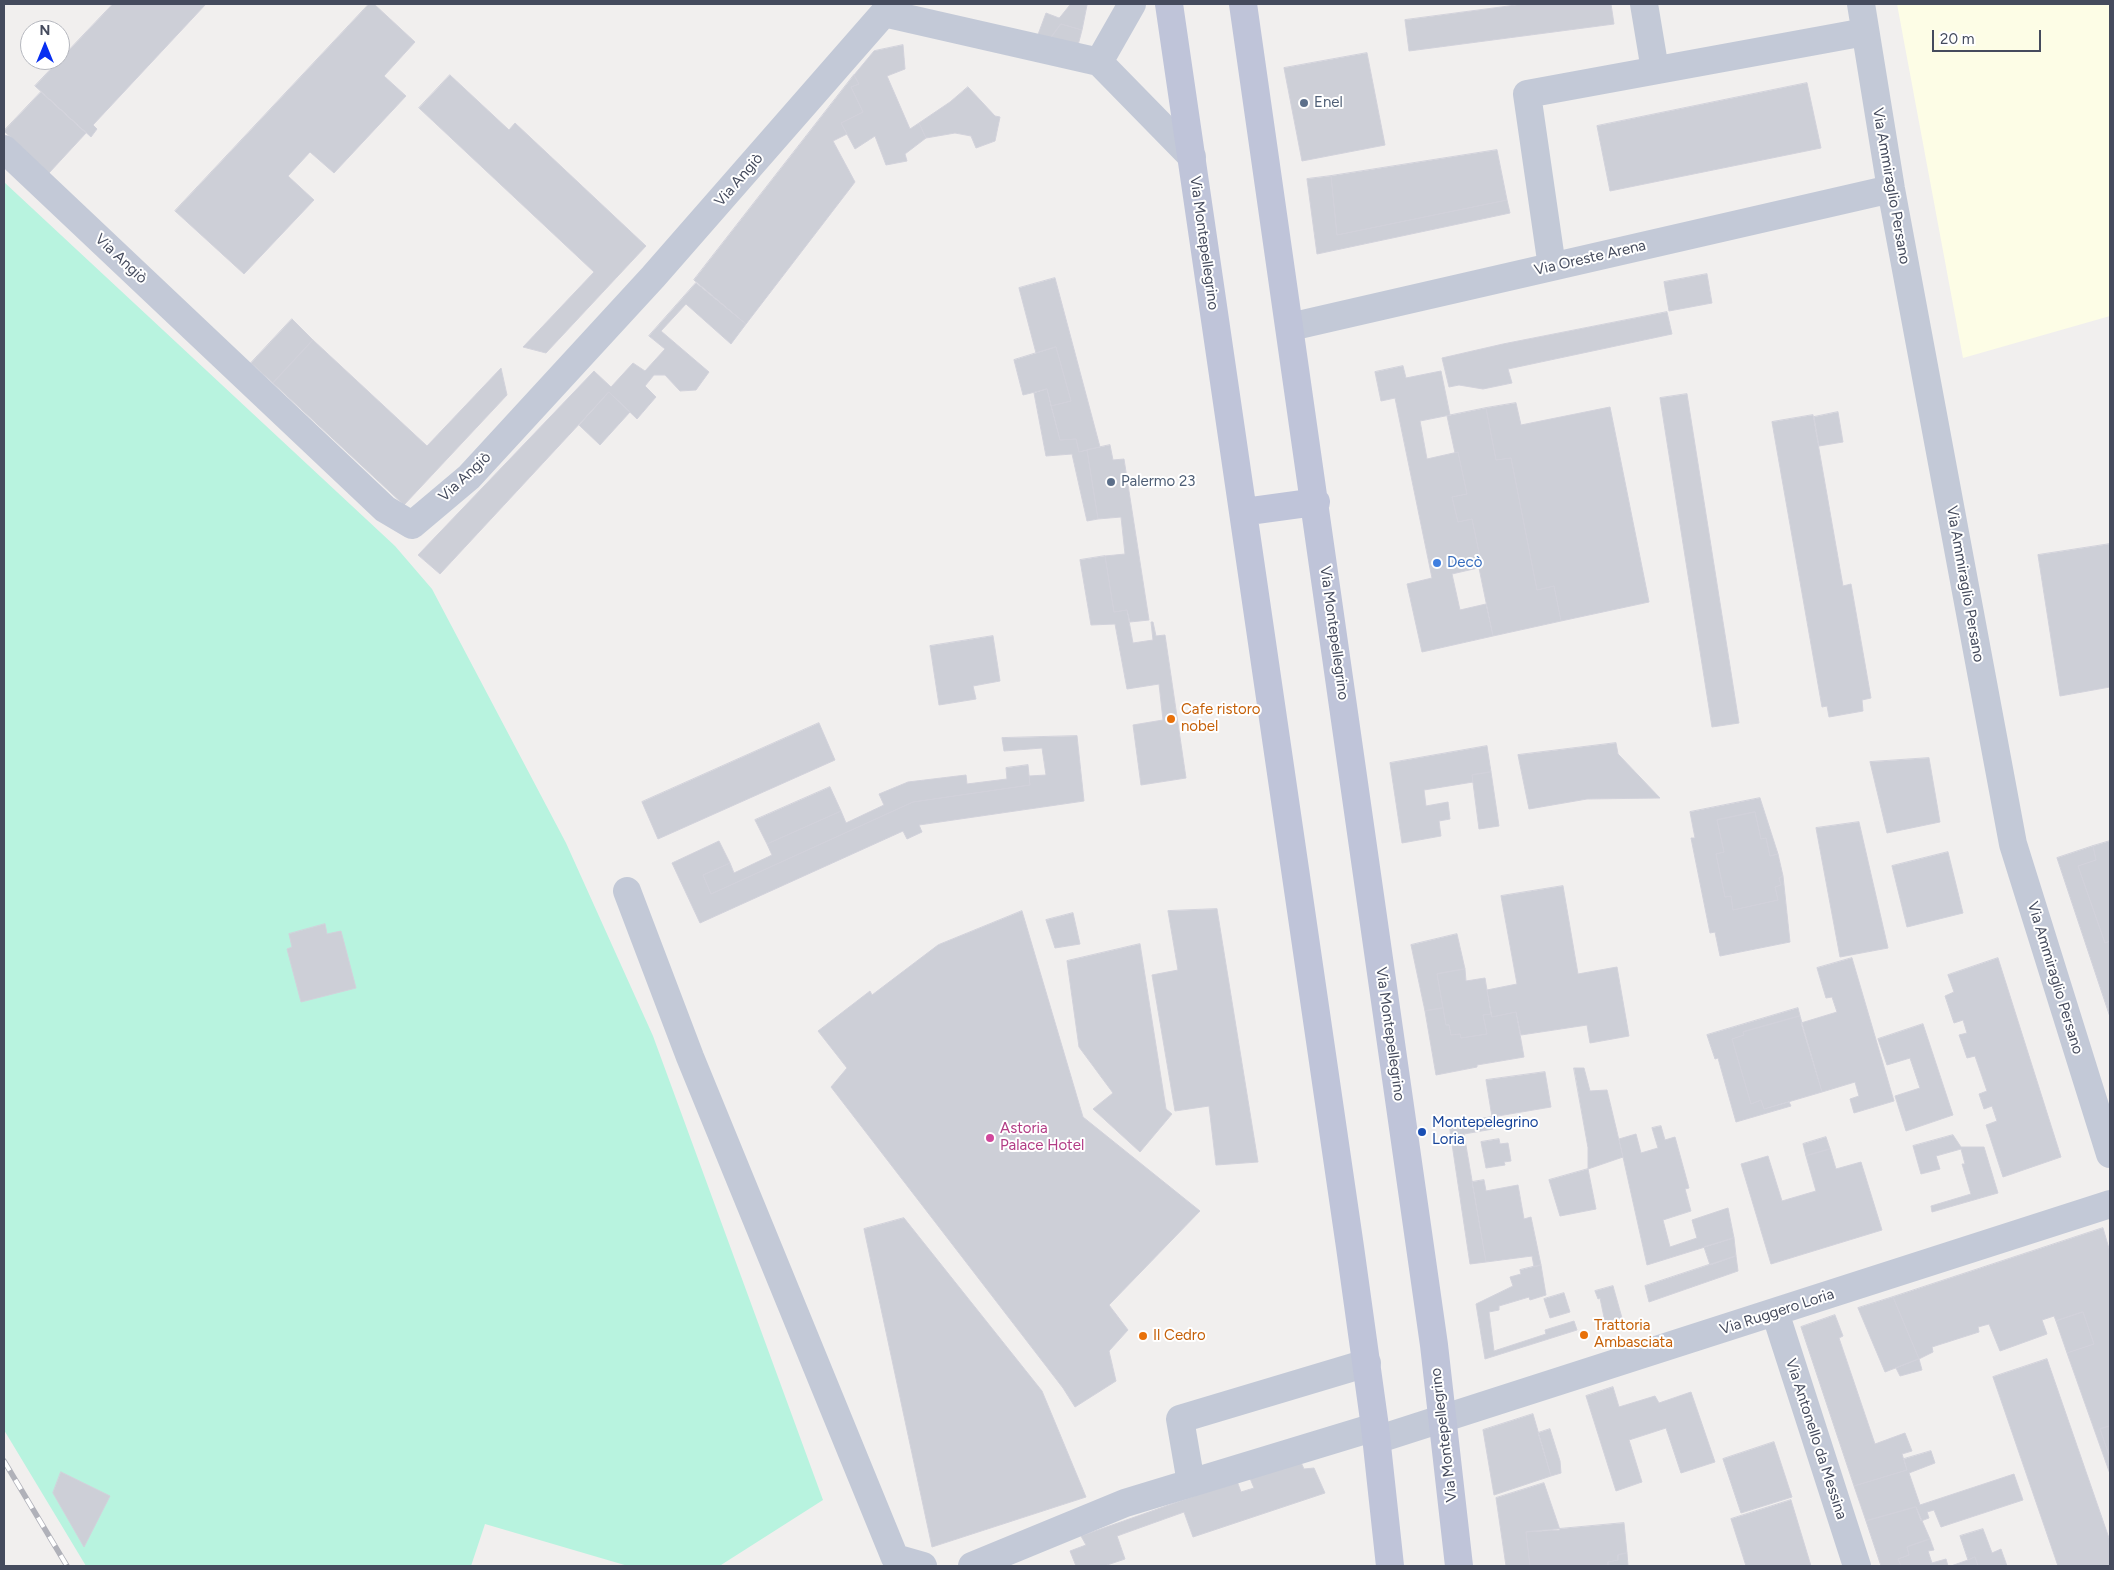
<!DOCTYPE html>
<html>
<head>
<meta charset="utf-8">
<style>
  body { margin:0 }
  #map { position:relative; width:2114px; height:1570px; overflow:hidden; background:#f1efee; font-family:Figtree,sans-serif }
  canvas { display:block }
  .frame { position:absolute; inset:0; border:5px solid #454b5d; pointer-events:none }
  .north { position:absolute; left:20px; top:20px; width:50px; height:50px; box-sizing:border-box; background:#fff; border:1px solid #b5b7be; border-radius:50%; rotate:0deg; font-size:14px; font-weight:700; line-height:20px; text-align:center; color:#454b5d }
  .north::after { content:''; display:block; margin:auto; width:18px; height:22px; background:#082ff1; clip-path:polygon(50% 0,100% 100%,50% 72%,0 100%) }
  .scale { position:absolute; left:1932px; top:30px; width:109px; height:22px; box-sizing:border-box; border:2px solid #454b5d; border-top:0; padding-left:6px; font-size:15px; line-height:18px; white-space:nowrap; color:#454b5d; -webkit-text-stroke:4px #fff; paint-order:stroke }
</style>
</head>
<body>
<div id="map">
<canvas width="2114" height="1570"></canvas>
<div class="frame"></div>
<div class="north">N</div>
<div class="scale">20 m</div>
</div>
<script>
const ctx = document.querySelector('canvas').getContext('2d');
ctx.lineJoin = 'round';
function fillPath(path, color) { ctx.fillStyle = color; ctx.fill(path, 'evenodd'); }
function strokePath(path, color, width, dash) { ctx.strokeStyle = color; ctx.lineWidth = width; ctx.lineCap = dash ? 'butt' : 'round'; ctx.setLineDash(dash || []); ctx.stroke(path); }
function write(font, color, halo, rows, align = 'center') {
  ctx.font = font + ' Figtree,sans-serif'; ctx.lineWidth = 4; ctx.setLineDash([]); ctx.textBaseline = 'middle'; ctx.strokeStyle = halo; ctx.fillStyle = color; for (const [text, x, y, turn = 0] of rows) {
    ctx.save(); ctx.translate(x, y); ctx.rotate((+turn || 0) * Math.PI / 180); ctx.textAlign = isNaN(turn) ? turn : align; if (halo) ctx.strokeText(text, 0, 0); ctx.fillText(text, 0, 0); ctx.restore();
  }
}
fillPath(new Path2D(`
  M 1897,4 L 2110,4 L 2110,316 L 1963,358 Z`), '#fdfde6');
fillPath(new Path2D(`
  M 4,182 L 395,546 L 432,589 L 566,843 L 653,1036 L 823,1500 L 721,1565 L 628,1566 L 485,1524 L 471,1566 L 86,1566 L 4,1430 Z`), '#b8f3df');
const building = new Path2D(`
  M 113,4 L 206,4 L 93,125 L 97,129 L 91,137 L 35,86 Z
  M 369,4 L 374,4 L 415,42 L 384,76 L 406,96 L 334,173 L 310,152 L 288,176 L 314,200 L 244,274 L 175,211 Z
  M 1071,4 L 1087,5 L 1082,30 L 1061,24 L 1047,43 L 1036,40 L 1046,13 L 1059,18 Z
  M 1524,4 L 1611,4 L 1614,24 L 1409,51 L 1405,20 Z
  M 1061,24 L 1082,30 L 1077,49 L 1047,43 Z
  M 903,45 L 905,69 L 887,76 L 910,129 L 919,123 L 926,138 L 905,154 L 907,161 L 886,165 L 875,136 L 855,149 L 841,123 L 863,112 L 851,87 L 859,84 L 854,75 L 874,51 Z
  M 1367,53 L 1385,145 L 1302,161 L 1284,68 Z
  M 450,75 L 509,130 L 515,123 L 646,246 L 546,353 L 523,347 L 594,272 L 419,108 Z
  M 854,75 L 859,84 L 851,87 L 863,112 L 841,123 L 847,134 L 833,141 L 855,182 L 746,324 L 694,280 Z
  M 1807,83 L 1821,148 L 1610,191 L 1597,126 Z
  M 968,87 L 995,116 L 1000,117 L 995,141 L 976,148 L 971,136 L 955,133 L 926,138 L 919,123 L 950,102 Z
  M 41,92 L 86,133 L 49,173 L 4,131 Z
  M 1497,150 L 1507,200 L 1337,235 L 1331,176 Z
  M 1331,176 L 1337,235 L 1507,200 L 1510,213 L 1317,254 L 1307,179 Z
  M 1707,274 L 1712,303 L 1669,311 L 1664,282 Z
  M 1055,278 L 1100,447 L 1079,452 L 1076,439 L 1060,440 L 1051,406 L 1071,401 L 1056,347 L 1036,353 L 1019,288 Z
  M 696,283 L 746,324 L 731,344 L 686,304 L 661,331 L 709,372 L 696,390 L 680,391 L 665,375 L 654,375 L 645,386 L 656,397 L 637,419 L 609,392 L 440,574 L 418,555 L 594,371 L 611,387 L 633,363 L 645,371 L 665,349 L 649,336 Z
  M 1667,312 L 1672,334 L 1508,369 L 1512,383 L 1483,389 L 1459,385 L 1449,387 L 1442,358 L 1503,344 Z
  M 292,319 L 313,340 L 273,383 L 251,363 Z
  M 313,340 L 427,446 L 501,368 L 507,395 L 404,505 L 273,383 Z
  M 1056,347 L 1071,401 L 1051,406 L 1047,389 L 1023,395 L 1014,360 Z
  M 1403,366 L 1406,378 L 1441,371 L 1450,415 L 1420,421 L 1427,459 L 1458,452 L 1467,494 L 1452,497 L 1458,522 L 1472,519 L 1482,567 L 1452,574 L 1460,610 L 1486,604 L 1493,636 L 1422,652 L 1407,584 L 1432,578 L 1395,398 L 1381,401 L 1375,372 Z
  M 1047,389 L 1060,440 L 1076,439 L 1079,452 L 1087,450 L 1098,519 L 1087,521 L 1072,454 L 1046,456 L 1034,393 Z
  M 609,392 L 630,412 L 600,445 L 579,425 Z
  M 1687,394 L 1739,723 L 1712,727 L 1660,398 Z
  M 1516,403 L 1521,425 L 1610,407 L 1649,602 L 1561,621 L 1554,586 L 1537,590 L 1511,458 L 1496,460 L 1486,408 Z
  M 1486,408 L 1496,460 L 1511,458 L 1537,590 L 1554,586 L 1561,621 L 1493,636 L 1479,568 L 1482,567 L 1472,519 L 1458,522 L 1452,497 L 1467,494 L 1458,452 L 1455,453 L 1447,416 Z
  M 1838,412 L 1843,442 L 1819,446 L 1814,417 Z
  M 1813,415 L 1843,586 L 1851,584 L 1871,698 L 1862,700 L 1863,711 L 1829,717 L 1827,706 L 1822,707 L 1772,422 Z
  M 1110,445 L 1113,460 L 1124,459 L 1149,620 L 1130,622 L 1127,610 L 1114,612 L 1105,556 L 1125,554 L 1121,517 L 1098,519 L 1087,450 Z
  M 2110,544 L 2110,687 L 2060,696 L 2038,555 Z
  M 1105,556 L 1114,612 L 1127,610 L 1133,643 L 1153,640 L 1151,622 L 1153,622 L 1156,636 L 1165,635 L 1186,778 L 1141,785 L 1133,725 L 1163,720 L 1159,684 L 1127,689 L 1115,624 L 1091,625 L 1080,560 Z
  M 993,636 L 1000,681 L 973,686 L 976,699 L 939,705 L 930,646 Z
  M 819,723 L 835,760 L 658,839 L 642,802 Z
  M 1077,736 L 1084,801 L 919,825 L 922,832 L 907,839 L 903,831 L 700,923 L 672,863 L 719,841 L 730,863 L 703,875 L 711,894 L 913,802 L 1030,785 L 1029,776 L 1046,775 L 1042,748 L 1004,751 L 1002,738 Z
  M 1616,743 L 1618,754 L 1660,798 L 1587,799 L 1529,809 L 1518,755 Z
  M 1487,746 L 1491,772 L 1472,775 L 1473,782 L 1424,790 L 1426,806 L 1448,802 L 1450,819 L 1439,821 L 1441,836 L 1402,843 L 1390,763 Z
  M 1929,758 L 1940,822 L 1887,833 L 1870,762 Z
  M 1028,765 L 1030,785 L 913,802 L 711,894 L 703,875 L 730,863 L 734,873 L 772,855 L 767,844 L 841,811 L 846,823 L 884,805 L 879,794 L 908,782 L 966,775 L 967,784 L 1007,779 L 1006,768 Z
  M 1491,772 L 1499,826 L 1479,829 L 1472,775 Z
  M 830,787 L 841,811 L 767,844 L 755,820 Z
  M 1760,798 L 1778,854 L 1770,856 L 1766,838 L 1761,839 L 1755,812 L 1717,820 L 1724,852 L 1716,854 L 1725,897 L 1731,896 L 1733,910 L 1778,900 L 1775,887 L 1781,885 L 1779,878 L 1783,876 L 1790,942 L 1720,956 L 1715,932 L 1710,933 L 1691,838 L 1695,838 L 1690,812 Z
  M 1755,812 L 1761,839 L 1766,838 L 1770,856 L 1778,854 L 1783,876 L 1779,878 L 1781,885 L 1775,887 L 1778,900 L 1733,910 L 1731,896 L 1725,897 L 1716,854 L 1724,852 L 1717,820 Z
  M 1859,822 L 1888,948 L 1840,957 L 1816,828 Z
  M 2110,841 L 2110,941 L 2105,943 L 2078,866 L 2096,860 L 2093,846 Z
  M 2093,846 L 2096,860 L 2078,866 L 2105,943 L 2110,941 L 2110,1017 L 2057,858 Z
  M 1948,852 L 1963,913 L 1907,927 L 1892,866 Z
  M 1563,886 L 1578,974 L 1617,967 L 1629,1036 L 1590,1043 L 1587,1025 L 1521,1035 L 1516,1012 L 1492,1017 L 1487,990 L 1517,984 L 1501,896 Z
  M 1217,909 L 1258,1162 L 1216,1165 L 1209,1106 L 1175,1111 L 1152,975 L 1178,970 L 1168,911 Z
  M 1022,911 L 1083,1117 L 1200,1211 L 1109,1305 L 1128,1330 L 1109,1351 L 1116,1381 L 1075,1407 L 1063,1388 L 831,1087 L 847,1068 L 818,1031 L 870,991 L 872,995 L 938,945 Z
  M 1073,913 L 1080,944 L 1055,948 L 1046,920 Z
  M 325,924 L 327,934 L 341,931 L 356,988 L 301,1002 L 287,949 L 292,947 L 289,934 Z
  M 1457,934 L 1465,969 L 1437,974 L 1443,1008 L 1425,1011 L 1411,945 Z
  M 1140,944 L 1166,1109 L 1172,1114 L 1140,1152 L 1093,1109 L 1113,1093 L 1079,1047 L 1067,961 Z
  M 1852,958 L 1894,1101 L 1854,1113 L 1850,1099 L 1859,1096 L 1855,1082 L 1822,1092 L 1801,1023 L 1837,1012 L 1832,997 L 1826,998 L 1817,968 Z
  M 1998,958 L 2061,1157 L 2003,1177 L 1986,1125 L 1997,1121 L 1992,1106 L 1984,1109 L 1979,1094 L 1987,1091 L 1975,1056 L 1967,1058 L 1959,1035 L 1967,1033 L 1963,1020 L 1954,1023 L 1945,996 L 1954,992 L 1948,975 Z
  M 1465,969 L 1466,981 L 1485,978 L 1491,1014 L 1483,1015 L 1487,1034 L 1461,1038 L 1460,1034 L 1451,1035 L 1449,1025 L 1446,1025 L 1437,974 Z
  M 1443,1008 L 1446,1025 L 1449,1025 L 1451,1035 L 1460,1034 L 1461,1038 L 1487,1034 L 1483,1015 L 1491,1014 L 1492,1017 L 1516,1012 L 1524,1057 L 1477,1065 L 1477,1067 L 1436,1075 L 1425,1011 Z
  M 1798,1008 L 1800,1016 L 1743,1032 L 1744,1035 L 1732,1039 L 1751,1104 L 1761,1100 L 1764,1109 L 1789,1102 L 1791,1106 L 1736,1122 L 1718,1058 L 1715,1059 L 1707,1035 Z
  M 1800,1016 L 1822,1092 L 1764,1109 L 1761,1100 L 1751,1104 L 1732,1039 L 1744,1035 L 1743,1032 Z
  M 1923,1024 L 1953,1115 L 1906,1131 L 1895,1096 L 1920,1088 L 1910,1058 L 1887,1065 L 1878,1039 Z
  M 1574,1068 L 1584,1068 L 1590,1091 L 1607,1090 L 1623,1157 L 1588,1169 L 1588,1148 Z
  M 1545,1072 L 1551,1107 L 1492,1117 L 1486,1080 Z
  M 1492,1117 L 1493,1129 L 1464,1134 L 1486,1262 L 1470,1264 L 1449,1124 Z
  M 1661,1126 L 1665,1140 L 1675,1137 L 1689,1188 L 1685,1189 L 1691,1211 L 1663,1220 L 1670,1247 L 1697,1238 L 1692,1220 L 1728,1208 L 1734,1238 L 1647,1265 L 1619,1139 L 1636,1134 L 1641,1153 L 1658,1148 L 1652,1128 Z
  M 1953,1135 L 1961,1147 L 1984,1147 L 1998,1193 L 1932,1212 L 1931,1206 L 1971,1194 L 1962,1164 L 1965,1164 L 1961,1149 L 1936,1156 L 1940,1169 L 1921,1174 L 1913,1146 Z
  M 1826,1137 L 1830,1149 L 1806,1156 L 1803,1144 Z
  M 1499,1139 L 1500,1144 L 1508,1143 L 1511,1161 L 1504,1162 L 1505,1165 L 1486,1168 L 1481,1142 Z
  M 1830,1149 L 1836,1169 L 1861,1162 L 1882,1230 L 1771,1264 L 1741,1164 L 1768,1156 L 1782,1201 L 1816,1191 L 1806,1156 Z
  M 1588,1169 L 1596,1209 L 1560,1216 L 1549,1180 Z
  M 1484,1180 L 1486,1191 L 1518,1185 L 1524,1219 L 1531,1217 L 1541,1265 L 1534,1267 L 1532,1256 L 1486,1262 L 1472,1182 Z
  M 904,1218 L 1042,1391 L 1086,1497 L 932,1547 L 864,1229 Z
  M 2103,1228 L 2110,1252 L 2110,1426 L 2100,1429 L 2110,1458 L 2110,1474 L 2067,1353 L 2094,1344 L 2083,1312 L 2056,1321 L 2054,1316 L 2042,1320 L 2047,1334 L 2000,1351 L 1989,1324 L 1978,1327 L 1979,1332 L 1932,1347 L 1933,1352 L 1919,1359 L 1893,1297 Z
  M 1734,1238 L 1736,1256 L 1710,1265 L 1704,1247 Z
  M 1736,1256 L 1738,1271 L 1649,1302 L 1645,1286 Z
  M 1541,1265 L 1546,1295 L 1530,1300 L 1529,1297 L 1499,1306 L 1499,1310 L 1489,1312 L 1494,1351 L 1546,1334 L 1545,1330 L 1574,1321 L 1577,1330 L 1485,1359 L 1476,1304 L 1513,1286 L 1510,1277 L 1521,1274 L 1520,1270 Z
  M 1613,1286 L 1622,1318 L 1605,1322 L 1600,1298 L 1598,1299 L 1595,1291 Z
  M 1564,1293 L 1570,1312 L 1550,1318 L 1544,1299 Z
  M 1893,1297 L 1919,1359 L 1885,1372 L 1858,1308 Z
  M 2083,1312 L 2094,1344 L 2067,1353 L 2056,1321 Z
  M 1835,1315 L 1843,1336 L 1839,1338 L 1875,1444 L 1905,1433 L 1912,1451 L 1902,1454 L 1907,1470 L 1854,1486 L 1801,1327 Z
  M 1919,1359 L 1922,1370 L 1900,1376 L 1896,1368 Z
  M 2047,1359 L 2110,1541 L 2110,1566 L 2058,1566 L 1993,1377 Z
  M 1613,1387 L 1619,1407 L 1655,1396 L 1659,1403 L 1691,1392 L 1715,1462 L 1681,1473 L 1666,1428 L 1629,1440 L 1642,1482 L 1616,1491 L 1586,1396 Z
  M 1533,1414 L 1551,1476 L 1494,1495 L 1483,1430 Z
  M 2110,1426 L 2110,1458 L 2100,1429 Z
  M 1550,1429 L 1560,1461 L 1561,1473 L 1551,1476 L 1538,1433 Z
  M 1774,1442 L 1792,1497 L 1741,1513 L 1723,1459 Z
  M 1931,1451 L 1935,1463 L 1909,1473 L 1920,1505 L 2014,1474 L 2023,1500 L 1941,1527 L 1934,1510 L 1927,1512 L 1929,1518 L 1921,1521 L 1916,1507 L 1866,1521 L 1854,1486 L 1907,1470 L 1904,1459 Z
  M 1300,1460 L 1304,1469 L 1314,1468 L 1325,1493 L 1193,1537 L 1184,1512 L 1117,1536 L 1125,1559 L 1104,1566 L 1076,1566 L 1070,1551 L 1086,1545 L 1081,1536 L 1237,1481 L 1241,1492 L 1254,1488 L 1249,1476 Z
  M 61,1472 L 110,1496 L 84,1547 L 53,1493 Z
  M 1544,1483 L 1560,1530 L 1526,1532 L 1530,1566 L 1506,1566 L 1496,1498 Z
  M 1791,1500 L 1811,1566 L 1746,1566 L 1731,1519 Z
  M 1916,1507 L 1930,1539 L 1907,1547 L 1909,1555 L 1898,1559 L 1901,1566 L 1881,1566 L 1866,1521 Z
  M 1624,1523 L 1627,1553 L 1618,1555 L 1618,1560 L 1608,1562 L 1608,1565 L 1530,1566 L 1526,1532 Z
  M 1983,1529 L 1992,1553 L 2001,1549 L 2007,1566 L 1978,1566 L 1975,1557 L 1968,1560 L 1960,1536 Z
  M 1930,1539 L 1934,1550 L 1928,1551 L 1932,1563 L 1946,1559 L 1948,1566 L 1901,1566 L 1898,1559 L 1909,1555 L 1907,1547 Z
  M 1627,1553 L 1628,1566 L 1592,1566 L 1608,1565 L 1608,1562 L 1618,1560 L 1618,1555 Z
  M 1975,1557 L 1978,1566 L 1951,1566 L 1968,1560 Z`);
fillPath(building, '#cdcfd7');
strokePath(building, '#d2d2db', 1);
strokePath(new Path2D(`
  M 1644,4 L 1655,70
  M 1861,4 L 1891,189 L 2013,844 L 2110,1154
  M 1099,62 L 1192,157
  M 1099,62 L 1132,4
  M 4,149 L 385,509 L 412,525 L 469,477 L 653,277 L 884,13 L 1099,62
  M 1552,267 L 1527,94 L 1865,32
  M 1290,327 L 1891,189
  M 627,891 L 690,1057 L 895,1558 L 923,1566
  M 1775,1312 L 1857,1566
  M 1376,1440 L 2110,1204
  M 1191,1483 L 1180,1419 L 1367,1363
  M 972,1566 L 1125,1503 L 1375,1427`), '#c3c9d7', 28);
strokePath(new Path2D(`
  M 1169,4 L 1350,1247 L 1375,1427 L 1390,1566
  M 1243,4 L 1434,1345 L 1459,1566
  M 1243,512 L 1316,502`), '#bfc4d9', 28);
const rail = new Path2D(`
  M 4,1461 L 67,1566`);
strokePath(rail, '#b0b1b9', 5.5);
strokePath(rail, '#fff', 4, [11]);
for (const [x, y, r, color] of [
  [1304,103,5,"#5c6f8a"],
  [1111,482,5,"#5c6f8a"],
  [1437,563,5,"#3f7fe0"],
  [1171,719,5,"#e8710a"],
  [1422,1132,5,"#1a4fb4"],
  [990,1138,5,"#d1479c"],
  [1584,1335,5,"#e8710a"],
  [1143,1336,5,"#e8710a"]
]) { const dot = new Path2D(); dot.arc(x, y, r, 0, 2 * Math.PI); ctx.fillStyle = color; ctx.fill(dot); strokePath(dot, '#fff', 2); }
write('15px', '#4e5e75', '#fff', [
  ["Enel",1314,103],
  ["Palermo 23",1121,482]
], 'left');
write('15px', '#454b5d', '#fff', [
  ["Via Angiò",739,180,-49],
  ["Via Ammiraglio Persano",1891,186,80],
  ["Via Montepellegrino",1204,243,82],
  ["Via Oreste Arena",1590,258,-13],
  ["Via Angiò",121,259,43],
  ["Via Angiò",465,477,-43],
  ["Via Ammiraglio Persano",1965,584,80],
  ["Via Montepellegrino",1334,633,82],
  ["Via Ammiraglio Persano",2055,978,73],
  ["Via Montepellegrino",1390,1034,82],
  ["Via Ruggero Loria",1777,1312,-18],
  ["Via Montepellegrino",1444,1435,-97],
  ["Via Antonello da Messina",1816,1439,72]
]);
write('15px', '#366cbe', '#fff', [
  ["Decò",1447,563]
], 'left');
write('15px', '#c56008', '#fff', [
  ["Cafe ristoro",1181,710],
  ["nobel",1181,727],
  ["Trattoria",1594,1326],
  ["Ambasciata",1594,1343],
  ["Il Cedro",1153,1336]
], 'left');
write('15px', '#164399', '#fff', [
  ["Montepelegrino",1432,1123],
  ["Loria",1432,1140]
], 'left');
write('15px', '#b23c85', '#fff', [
  ["Astoria",1000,1129],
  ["Palace Hotel",1000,1146]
], 'left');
</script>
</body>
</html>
